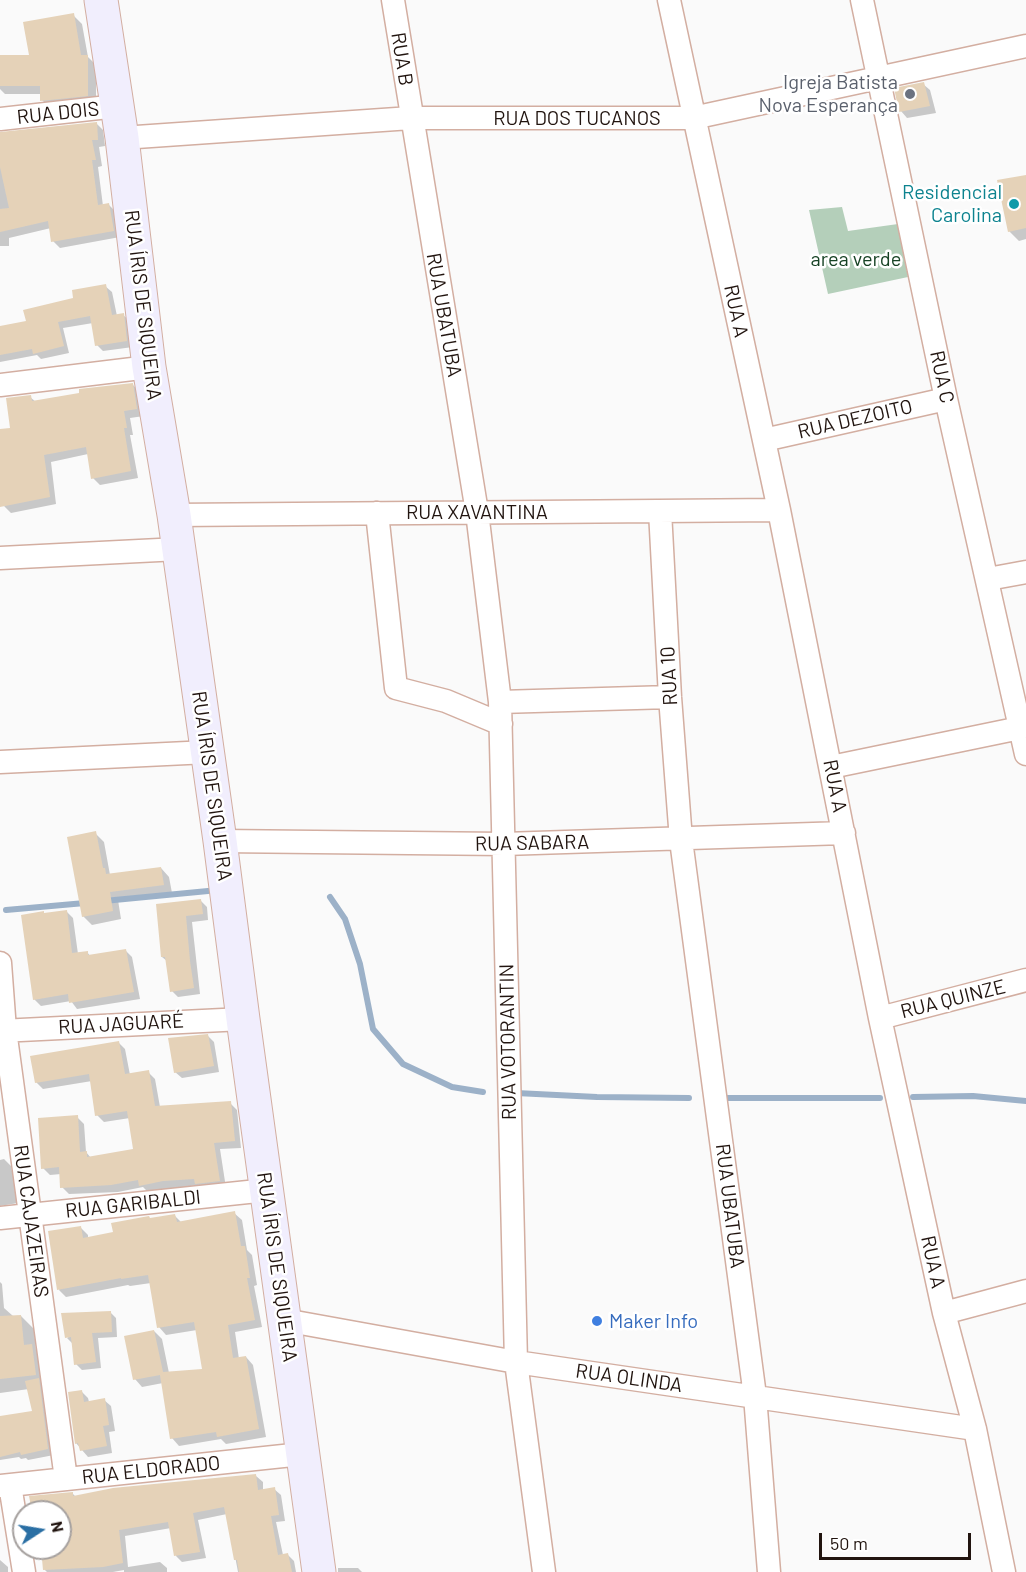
<!DOCTYPE html>
<html>
<head>
<meta charset="utf-8">
<style>
  body { margin:0 }
  #map { position:relative; width:1026px; height:1572px; overflow:hidden; background:#fafafa; font-family:Barlow,sans-serif }
  canvas { display:block }
  .north { position:absolute; left:12px; top:1500px; width:60px; height:60px; box-sizing:border-box; background:#fff; border:2px solid #a6a19f; border-radius:50%; rotate:78deg; font-size:16px; font-weight:700; line-height:24px; text-align:center; color:#21140f }
  .north::after { content:''; display:block; margin:auto; width:21px; height:27px; background:#2a6fa4; clip-path:polygon(50% 0,100% 100%,50% 72%,0 100%) }
  .scale { position:absolute; left:819px; top:1533px; width:152px; height:27px; box-sizing:border-box; border:3px solid #21140f; border-top:0; padding-left:8px; font-size:18px; line-height:21px; white-space:nowrap; color:#21140f; -webkit-text-stroke:4px #fff; paint-order:stroke }
</style>
</head>
<body>
<div id="map">
<canvas width="1026" height="1572"></canvas>
<div class="north">N</div>
<div class="scale">50 m</div>
</div>
<script>
const ctx = document.querySelector('canvas').getContext('2d');
ctx.lineJoin = 'round';
function fillPath(path, color) { ctx.fillStyle = color; ctx.fill(path, 'evenodd'); }
function strokePath(path, color, width, dash) { ctx.strokeStyle = color; ctx.lineWidth = width; ctx.lineCap = dash ? 'butt' : 'round'; ctx.setLineDash(dash || []); ctx.stroke(path); }
function write(font, color, halo, rows, align = 'center') {
  ctx.font = font + ' Barlow,sans-serif'; ctx.lineWidth = 5; ctx.setLineDash([]); ctx.textBaseline = 'middle'; ctx.strokeStyle = halo; ctx.fillStyle = color; for (const [text, x, y, turn = 0] of rows) {
    ctx.save(); ctx.translate(x, y); ctx.rotate((+turn || 0) * Math.PI / 180); ctx.textAlign = isNaN(turn) ? turn : align; if (halo) ctx.strokeText(text, 0, 0); ctx.fillText(text, 0, 0); ctx.restore();
  }
}
fillPath(new Path2D(`
  M 842,207 L 848,231 L 898,224 L 908,277 L 828,294 L 809,210 Z`), '#b4cfba');
fillPath(new Path2D(`
  M 73,15 L 82,24 L 88,57 L 96,65 L 96,104 L 51,109 L 42,100 L 42,94 L 5,94 L 0,89 L 0,57 L 30,57 Z
  M 923,84 L 930,90 L 936,113 L 907,118 L 901,111 Z
  M 96,123 L 103,130 L 105,146 L 99,147 L 102,166 L 98,167 L 103,206 L 109,205 L 116,212 L 120,237 L 60,248 L 53,241 L 51,228 L 9,238 L 9,246 L 0,246 L 0,134 Z
  M 1026,177 L 1026,239 L 1019,241 L 1009,231 Z
  M 105,286 L 112,292 L 117,316 L 123,315 L 130,321 L 133,347 L 103,351 L 97,345 L 93,323 L 63,328 L 69,353 L 41,359 L 37,355 L 0,362 L 0,327 L 28,322 Z
  M 132,384 L 139,391 L 144,416 L 130,418 L 133,435 L 130,435 L 138,478 L 100,485 L 93,478 L 88,454 L 51,462 L 56,504 L 11,513 L 4,506 L 0,476 L 0,430 L 11,429 L 30,397 L 36,402 Z
  M 95,833 L 104,842 L 110,875 L 161,868 L 169,877 L 172,893 L 118,900 L 121,919 L 92,925 L 83,916 Z
  M 200,900 L 207,907 L 208,920 L 192,922 L 200,994 L 178,997 L 172,991 L 167,961 L 162,957 L 157,905 Z
  M 67,912 L 73,918 L 78,954 L 87,952 L 91,957 L 126,951 L 132,957 L 140,999 L 77,1009 L 71,1001 L 41,1006 L 34,999 L 45,914 Z
  M 208,1036 L 214,1042 L 219,1072 L 182,1078 L 175,1072 Z
  M 118,1042 L 125,1049 L 130,1075 L 148,1072 L 155,1079 L 160,1107 L 230,1103 L 237,1110 L 241,1148 L 220,1149 L 226,1188 L 203,1190 L 198,1185 L 148,1192 L 143,1187 L 118,1192 L 69,1194 L 62,1187 L 61,1174 L 50,1175 L 43,1168 L 77,1117 L 84,1124 L 86,1152 L 91,1158 L 135,1150 L 130,1118 L 104,1122 L 97,1115 L 92,1081 L 43,1089 L 36,1082 Z
  M 4,1159 L 11,1166 L 18,1203 L 0,1206 L 0,1160 Z
  M 234,1213 L 242,1220 L 247,1250 L 252,1255 L 257,1285 L 254,1286 L 262,1327 L 235,1332 L 239,1359 L 246,1357 L 253,1365 L 266,1437 L 226,1444 L 221,1439 L 179,1446 L 172,1438 L 163,1383 L 142,1387 L 135,1379 L 154,1331 L 162,1339 L 169,1373 L 204,1370 L 197,1330 L 166,1335 L 159,1327 L 151,1283 L 130,1286 L 128,1285 L 66,1297 L 59,1290 L 80,1227 L 88,1235 L 88,1238 L 114,1233 L 151,1220 L 175,1216 L 181,1222 Z
  M 0,1282 L 2,1284 L 4,1308 L 13,1316 L 21,1316 L 34,1329 L 36,1350 L 45,1358 L 54,1455 L 28,1460 L 26,1458 L 21,1459 L 19,1457 L 0,1460 L 0,1417 L 34,1412 L 29,1389 L 0,1393 Z
  M 110,1312 L 116,1318 L 117,1337 L 98,1338 L 101,1368 L 82,1370 L 76,1364 L 73,1344 L 67,1338 Z
  M 82,1392 L 88,1398 L 89,1402 L 104,1400 L 111,1406 L 115,1431 L 109,1432 L 112,1453 L 88,1457 L 76,1443 Z
  M 256,1476 L 263,1482 L 263,1490 L 274,1489 L 281,1495 L 285,1521 L 276,1522 L 283,1555 L 287,1554 L 294,1561 L 296,1572 L 238,1572 L 227,1514 L 198,1520 L 206,1558 L 182,1562 L 176,1556 L 171,1528 L 125,1536 L 128,1567 L 160,1562 L 167,1568 L 167,1572 L 124,1572 L 124,1570 L 113,1572 L 47,1572 L 44,1569 L 43,1548 L 60,1548 L 60,1512 L 33,1512 L 72,1493 L 76,1497 Z
  M 0,1560 L 8,1567 L 8,1572 L 0,1572 Z
  M 338,1568 L 358,1568 L 362,1572 L 338,1572 Z`), '#0003');
strokePath(new Path2D(`
  M 330,897 L 345,919 L 360,964 L 373,1029 L 403,1064 L 452,1087 L 483,1092
  M 104,901 L 208,891
  M 6,910 L 85,903
  M 516,1093 L 597,1097 L 689,1098
  M 913,1097 L 973,1096 L 1026,1101
  M 722,1098 L 880,1098`), '#9cb1c8', 6);
fillPath(new Path2D(`
  M 74,13 L 81,55 L 88,55 L 88,96 L 40,101 L 40,86 L 0,86 L 0,55 L 29,55 L 23,22 Z
  M 924,82 L 930,106 L 899,112 L 894,88 Z
  M 97,122 L 98,140 L 92,140 L 96,160 L 92,160 L 98,205 L 109,203 L 114,231 L 51,242 L 48,221 L 0,232 L 0,209 L 9,208 L 0,167 L 0,132 Z
  M 1026,175 L 1026,228 L 1008,232 L 997,180 Z
  M 106,284 L 112,315 L 124,313 L 127,341 L 95,346 L 90,316 L 58,322 L 64,346 L 33,354 L 32,349 L 0,355 L 0,326 L 26,321 L 23,310 L 73,298 L 72,290 Z
  M 133,383 L 137,409 L 124,411 L 127,428 L 124,428 L 131,471 L 91,479 L 86,447 L 44,455 L 50,497 L 0,507 L 0,429 L 10,428 L 6,398 L 31,395 L 32,401 L 79,393 L 79,389 Z
  M 96,831 L 103,868 L 105,868 L 106,874 L 161,867 L 164,885 L 110,892 L 113,911 L 82,917 L 67,837 Z
  M 201,899 L 203,914 L 186,916 L 190,961 L 194,988 L 170,992 L 165,957 L 161,957 L 156,904 Z
  M 67,910 L 72,953 L 88,951 L 88,955 L 126,949 L 134,992 L 69,1003 L 68,994 L 33,1000 L 21,915 L 44,911 L 44,913 Z
  M 208,1034 L 214,1066 L 174,1073 L 168,1038 Z
  M 119,1041 L 125,1074 L 149,1070 L 155,1106 L 231,1101 L 235,1141 L 214,1143 L 220,1181 L 195,1184 L 194,1179 L 163,1181 L 139,1186 L 138,1180 L 111,1185 L 60,1188 L 59,1167 L 41,1169 L 38,1118 L 78,1115 L 80,1152 L 87,1151 L 87,1157 L 133,1149 L 127,1111 L 95,1116 L 89,1074 L 35,1083 L 30,1056 Z
  M 235,1211 L 241,1246 L 245,1246 L 250,1278 L 247,1278 L 255,1320 L 228,1325 L 233,1358 L 246,1356 L 259,1429 L 217,1437 L 216,1432 L 170,1439 L 160,1375 L 133,1380 L 124,1336 L 154,1330 L 163,1372 L 202,1369 L 194,1322 L 157,1328 L 148,1275 L 121,1279 L 121,1278 L 57,1290 L 48,1231 L 81,1226 L 83,1238 L 113,1232 L 111,1223 L 149,1216 L 150,1218 L 175,1214 L 177,1222 Z
  M 111,1311 L 112,1332 L 92,1333 L 96,1362 L 74,1365 L 71,1337 L 65,1338 L 61,1313 Z
  M 21,1315 L 24,1345 L 32,1344 L 36,1375 L 0,1379 L 0,1316 Z
  M 39,1378 L 48,1449 L 21,1455 L 20,1452 L 0,1457 L 0,1416 L 32,1411 L 25,1381 Z
  M 82,1390 L 84,1402 L 105,1398 L 109,1425 L 103,1426 L 107,1446 L 80,1451 L 78,1443 L 75,1444 L 68,1392 Z
  M 256,1474 L 258,1490 L 275,1487 L 279,1515 L 271,1516 L 278,1555 L 288,1553 L 292,1572 L 239,1572 L 237,1560 L 234,1560 L 224,1507 L 193,1513 L 200,1552 L 174,1556 L 168,1522 L 119,1530 L 123,1563 L 103,1567 L 43,1570 L 41,1548 L 60,1548 L 60,1512 L 32,1512 L 29,1496 L 73,1492 L 73,1496 L 113,1488 Z`), '#e5d2b8');
const street = new Path2D(`
  M 393,0 L 477,512 L 500,702 L 516,1362 L 544,1572
  M 669,0 L 779,510 L 880,1018 L 944,1313 L 975,1429 L 1004,1572
  M 862,0 L 946,399 L 1026,754
  M 0,119 L 117,106
  M 122,138 L 411,118 L 693,118 L 1026,46
  M 0,385 L 149,367
  M 764,440 L 946,399
  M 660,511 L 670,697 L 681,840 L 755,1396 L 769,1572
  M 377,513 L 396,688 L 446,701 L 501,724
  M 174,515 L 779,510
  M 0,558 L 179,549
  M 988,579 L 1026,572
  M 500,702 L 670,697
  M 0,762 L 208,752
  M 831,767 L 1020,728
  M 220,841 L 504,844 L 844,833
  M 0,963 L 5,1030 L 66,1479
  M 880,1018 L 1026,980
  M 0,1031 L 243,1019
  M 0,1218 L 267,1190
  M 944,1313 L 1026,1291
  M 284,1320 L 516,1362 L 975,1429
  M 10,1485 L 24,1572
  M 0,1486 L 302,1454`);
const secondary = new Path2D(`
  M 101,0 L 122,138 L 149,367 L 174,515 L 220,841 L 243,1019 L 319,1572`);
strokePath(street, '#d3aea1', 25);
strokePath(secondary, '#d3aea1', 35);
strokePath(street, '#fff', 22);
strokePath(secondary, '#f1eefd', 33);
for (const [x, y, r, color] of [
  [910,94,6,"#6b7280"],
  [1014,204,6,"#0f9aa8"],
  [597,1321,6,"#3f7fe0"]
]) { const dot = new Path2D(); dot.arc(x, y, r, 0, 2 * Math.PI); ctx.fillStyle = color; ctx.fill(dot); strokePath(dot, '#fff', 2); }
write('20px', '#21140f', '#fff', [
  ["RUA B",402,59,81],
  ["RUA DOIS",58,113,-6],
  ["RUA DOS TUCANOS",577,118],
  ["RUA ÍRIS DE SIQUEIRA",143,305,83],
  ["RUA A",736,311,78],
  ["RUA UBATUBA",444,315,80],
  ["RUA C",942,377,78],
  ["RUA DEZOITO",855,419,-13],
  ["RUA XAVANTINA",477,512],
  ["RUA 10",669,676,-93],
  ["RUA ÍRIS DE SIQUEIRA",212,786,82],
  ["RUA A",835,786,79],
  ["RUA SABARA",532,843,-1],
  ["RUA QUINZE",953,999,-14],
  ["RUA JAGUARÉ",121,1024,-3],
  ["RUA VOTORANTIN",508,1042,-91],
  ["RUA GARIBALDI",133,1204,-6],
  ["RUA UBATUBA",730,1206,83],
  ["RUA CAJAZEIRAS",31,1221,82],
  ["RUA A",933,1262,78],
  ["RUA ÍRIS DE SIQUEIRA",277,1267,82],
  ["RUA OLINDA",629,1378,8],
  ["RUA ELDORADO",151,1470,-6]
]);
write('20px', '#5b616d', '#fff', [
  ["Igreja Batista",898,82],
  ["Nova Esperança",898,105]
], 'right');
write('20px', '#0d838f', '#fff', [
  ["Residencial",1002,192],
  ["Carolina",1002,215]
], 'right');
write('20px', '#174325', '#fff', [
  ["area verde",856,259]
]);
write('20px', '#366cbe', '#fff', [
  ["Maker Info",609,1321]
], 'left');
</script>
</body>
</html>
